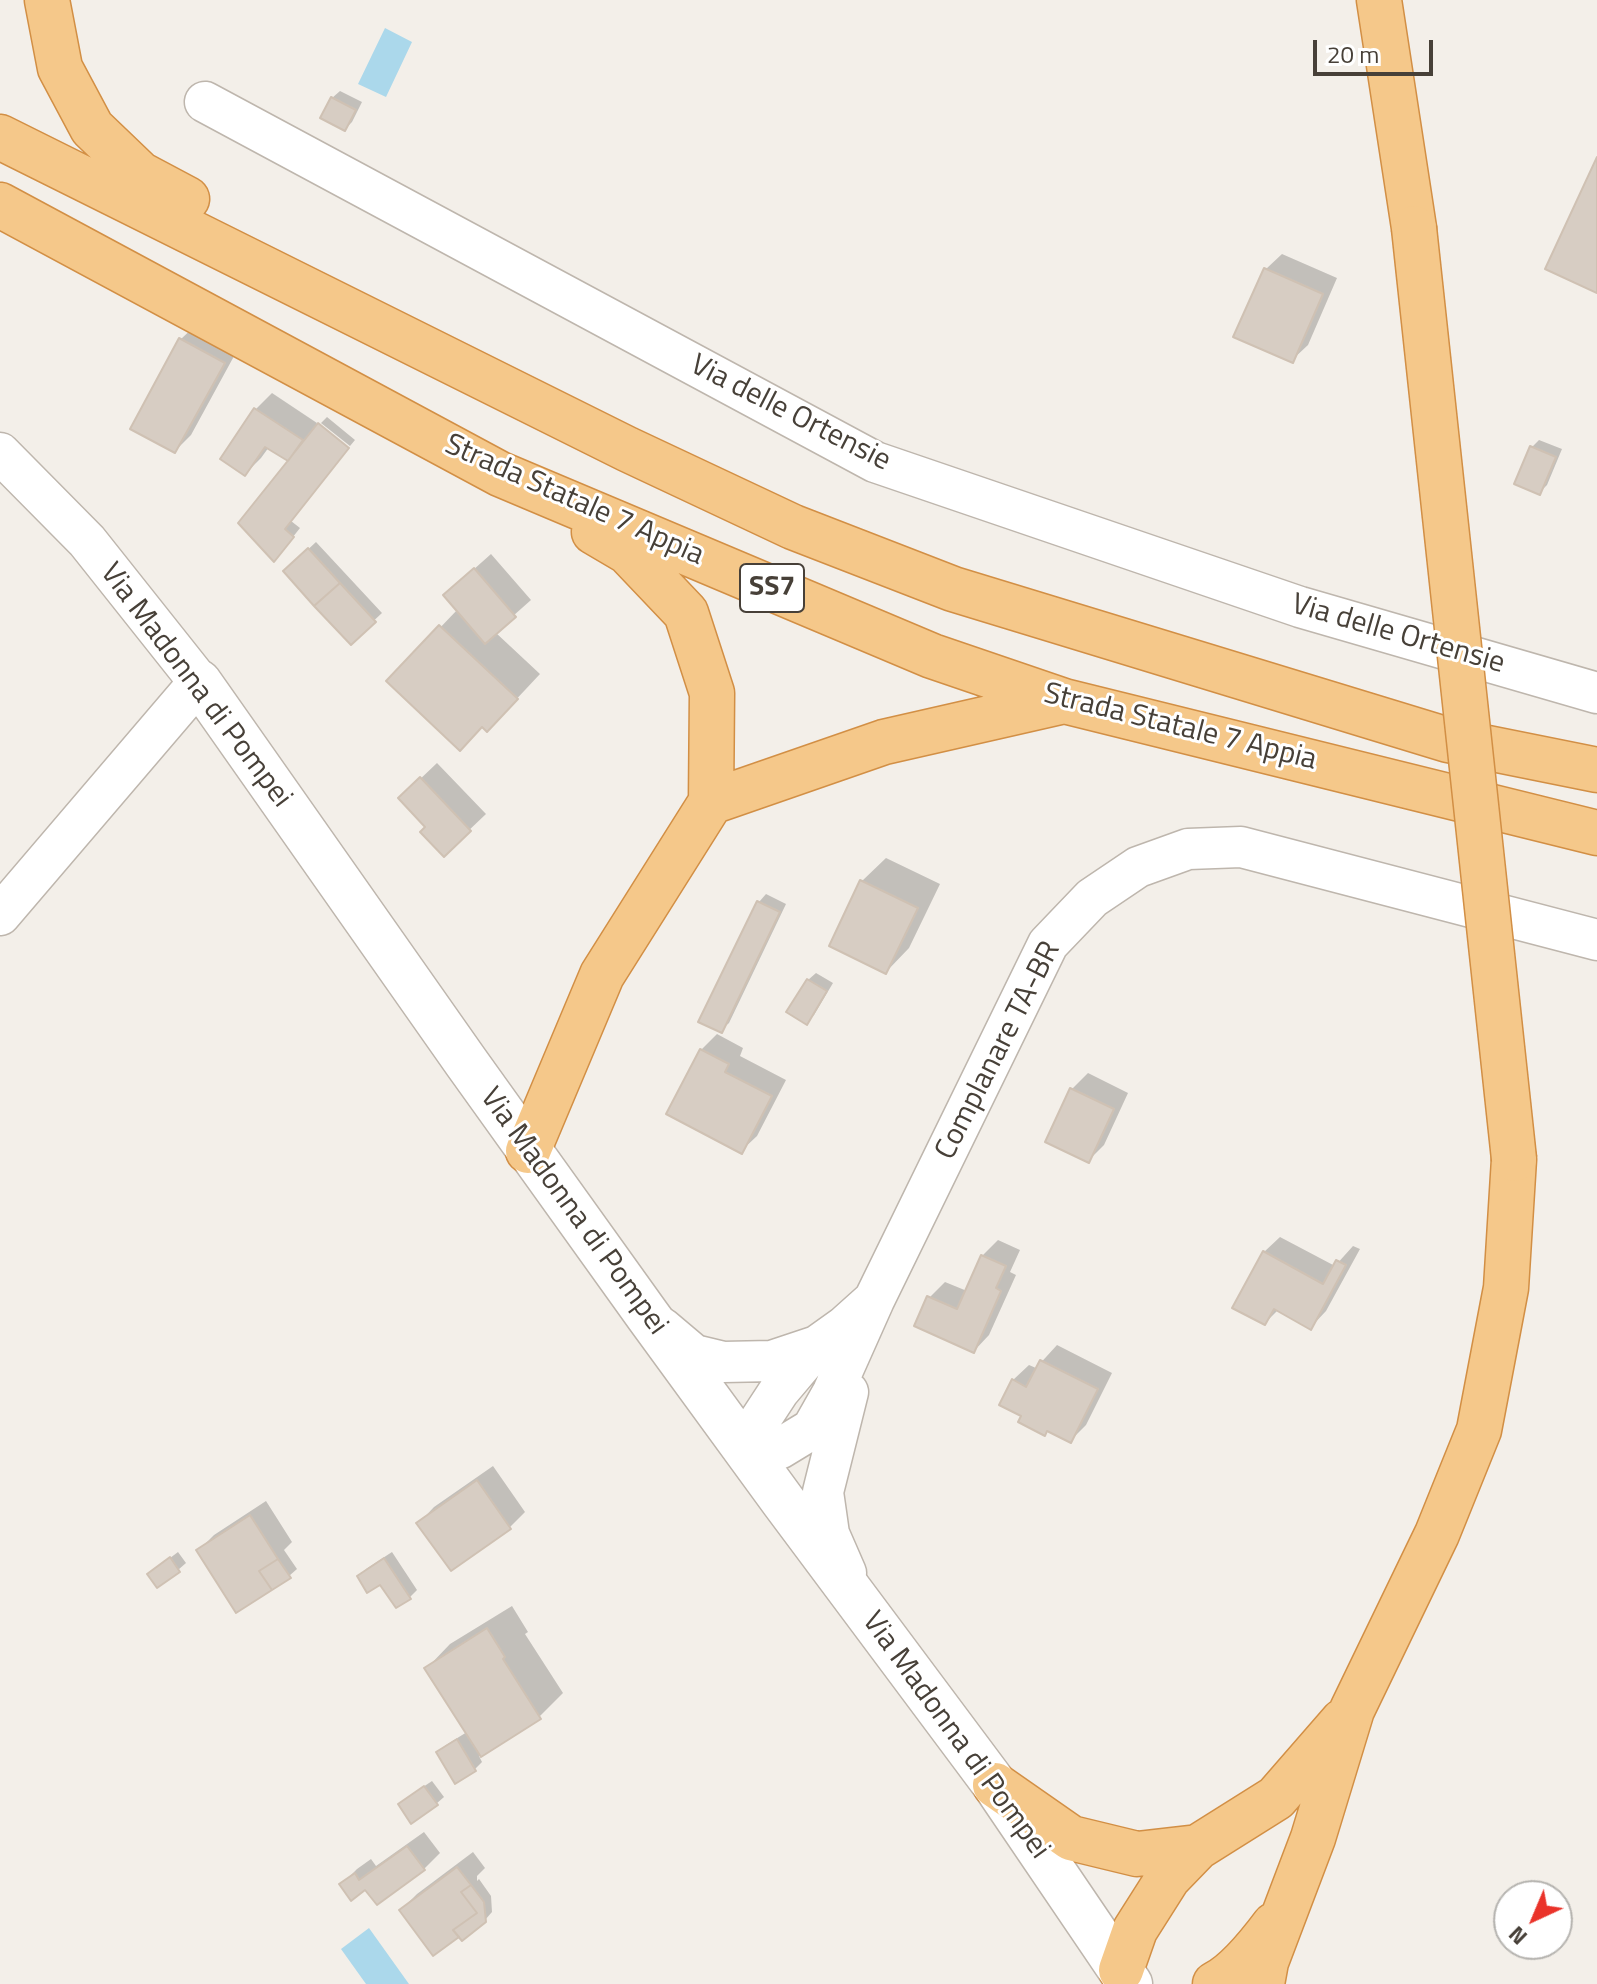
<!DOCTYPE html>
<html>
<head>
<meta charset="utf-8">
<style>
  body { margin:0 }
  #map { position:relative; width:1597px; height:1984px; overflow:hidden; background:#f3efe9; font-family:"Titillium Web",sans-serif }
  canvas { display:block }
  .north { position:absolute; left:1493px; top:1880px; width:80px; height:80px; box-sizing:border-box; background:#fff; border:2px solid #b5b3af; border-radius:50%; rotate:224deg; font-size:22px; font-weight:700; line-height:32px; text-align:center; color:#474038 }
  .north::after { content:''; display:block; margin:auto; width:28px; height:36px; background:#ea332a; clip-path:polygon(50% 0,100% 100%,50% 72%,0 100%) }
  .scale { position:absolute; left:1313px; top:40px; width:120px; height:36px; box-sizing:border-box; border:4px solid #474038; border-top:0; padding-left:10px; font-size:24px; line-height:28px; white-space:nowrap; color:#474038; -webkit-text-stroke:6px #fff; paint-order:stroke }
</style>
</head>
<body>
<div id="map">
<canvas width="1597" height="1984"></canvas>
<div class="north">N</div>
<div class="scale">20 m</div>
</div>
<script>
const ctx = document.querySelector('canvas').getContext('2d');
ctx.lineJoin = 'round';
function fillPath(path, color) { ctx.fillStyle = color; ctx.fill(path, 'evenodd'); }
function strokePath(path, color, width, dash) { ctx.strokeStyle = color; ctx.lineWidth = width; ctx.lineCap = dash ? 'butt' : 'round'; ctx.setLineDash(dash || []); ctx.stroke(path); }
function write(font, color, halo, rows, align = 'center') {
  ctx.font = font + ' "Titillium Web",sans-serif'; ctx.lineWidth = 6; ctx.setLineDash([]); ctx.textBaseline = 'middle'; ctx.strokeStyle = halo; ctx.fillStyle = color; for (const [text, x, y, turn = 0] of rows) {
    ctx.save(); ctx.translate(x, y); ctx.rotate((+turn || 0) * Math.PI / 180); ctx.textAlign = isNaN(turn) ? turn : align; if (halo) ctx.strokeText(text, 0, 0); ctx.fillText(text, 0, 0); ctx.restore();
  }
}
fillPath(new Path2D(`
  M 385,28 L 412,42 L 386,97 L 358,84 Z
  M 369,1928 L 409,1984 L 366,1984 L 341,1949 Z`), '#abd8eb');
fillPath(new Path2D(`
  M 340,91 L 362,102 L 352,122 L 345,129 L 332,98 Z
  M 1282,254 L 1337,278 L 1308,345 L 1292,360 L 1266,269 Z
  M 197,324 L 239,347 L 191,435 L 175,451 L 181,339 Z
  M 272,393 L 317,423 L 316,425 L 348,449 L 291,521 L 300,528 L 281,552 L 296,454 L 269,447 L 261,458 L 245,474 L 223,459 L 256,409 Z
  M 327,417 L 355,440 L 350,446 L 321,423 Z
  M 1539,440 L 1562,449 L 1547,485 L 1539,493 L 1532,447 Z
  M 316,542 L 382,613 L 351,642 L 285,571 Z
  M 491,554 L 531,600 L 495,632 L 540,674 L 510,706 L 389,681 L 458,609 L 445,595 Z
  M 437,763 L 486,814 L 444,854 L 428,827 L 416,783 Z
  M 886,858 L 940,884 L 909,948 L 886,972 L 862,881 Z
  M 766,894 L 786,904 L 729,1023 L 721,1030 L 701,1021 L 759,902 Z
  M 816,973 L 833,983 L 814,1015 L 806,1022 L 808,980 Z
  M 717,1034 L 743,1048 L 740,1056 L 786,1080 L 757,1136 L 741,1151 L 701,1050 Z
  M 1088,1073 L 1128,1093 L 1104,1145 L 1088,1161 L 1047,1141 L 1072,1089 Z
  M 1280,1237 L 1335,1266 L 1353,1246 L 1360,1249 L 1326,1311 L 1311,1327 L 1278,1310 L 1265,1323 L 1264,1252 Z
  M 998,1240 L 1020,1250 L 1010,1272 L 1016,1275 L 989,1335 L 974,1351 L 929,1298 L 945,1282 L 967,1291 L 982,1256 Z
  M 1057,1345 L 1112,1373 L 1086,1425 L 1071,1440 L 1049,1430 L 1045,1433 L 1023,1416 L 1013,1380 L 1029,1365 L 1036,1368 Z
  M 493,1466 L 525,1512 L 510,1527 L 419,1523 L 434,1507 Z
  M 266,1501 L 292,1542 L 284,1550 L 297,1569 L 289,1576 L 198,1551 L 214,1535 Z
  M 178,1552 L 186,1563 L 178,1570 L 149,1574 Z
  M 392,1552 L 417,1590 L 410,1597 L 381,1582 L 359,1577 L 366,1569 Z
  M 512,1606 L 528,1632 L 525,1634 L 563,1693 L 539,1717 L 479,1756 L 482,1762 L 475,1769 L 438,1753 L 446,1745 L 467,1732 L 427,1668 L 450,1644 Z
  M 432,1781 L 444,1797 L 436,1804 L 408,1797 Z
  M 424,1832 L 440,1853 L 424,1869 L 342,1884 L 357,1869 L 371,1859 L 376,1866 Z
  M 473,1852 L 485,1868 L 477,1876 L 477,1881 L 479,1879 L 491,1896 L 492,1912 L 485,1920 L 401,1910 L 417,1894 Z`), '#0003');
const building = new Path2D(`
  M 331,97 L 356,110 L 345,131 L 320,118 Z
  M 1597,157 L 1597,293 L 1545,269 Z
  M 1264,268 L 1323,294 L 1293,363 L 1233,337 Z
  M 179,338 L 225,363 L 175,453 L 130,429 Z
  M 254,408 L 303,440 L 288,461 L 265,447 L 245,476 L 220,459 Z
  M 318,423 L 349,448 L 285,529 L 294,537 L 274,562 L 238,523 Z
  M 1530,446 L 1556,457 L 1540,495 L 1514,484 Z
  M 308,548 L 340,583 L 314,606 L 283,571 Z
  M 474,568 L 516,617 L 485,644 L 443,595 Z
  M 340,583 L 376,622 L 351,645 L 314,606 Z
  M 439,625 L 518,699 L 487,732 L 482,727 L 460,751 L 386,681 Z
  M 420,777 L 471,831 L 444,857 L 420,832 L 425,827 L 398,798 Z
  M 860,880 L 918,908 L 886,974 L 829,946 Z
  M 757,901 L 780,912 L 722,1033 L 698,1022 Z
  M 807,979 L 827,991 L 807,1025 L 786,1012 Z
  M 700,1049 L 729,1064 L 725,1072 L 772,1096 L 742,1154 L 666,1114 Z
  M 1070,1088 L 1114,1109 L 1089,1163 L 1045,1142 Z
  M 1263,1251 L 1323,1284 L 1336,1260 L 1346,1265 L 1311,1330 L 1274,1309 L 1265,1325 L 1232,1308 Z
  M 981,1255 L 1006,1266 L 996,1288 L 1001,1291 L 974,1353 L 914,1326 L 927,1296 L 957,1309 Z
  M 1040,1360 L 1098,1389 L 1071,1443 L 1047,1431 L 1045,1436 L 1018,1422 L 1021,1416 L 999,1405 L 1012,1379 L 1026,1387 Z
  M 477,1480 L 511,1529 L 451,1571 L 416,1523 Z
  M 250,1515 L 278,1559 L 259,1571 L 272,1590 L 236,1613 L 196,1550 Z
  M 170,1557 L 180,1572 L 157,1588 L 147,1574 Z
  M 384,1558 L 411,1599 L 396,1608 L 380,1585 L 367,1593 L 357,1576 Z
  M 278,1559 L 291,1578 L 272,1590 L 259,1571 Z
  M 487,1628 L 505,1657 L 503,1659 L 541,1719 L 481,1757 L 424,1668 Z
  M 457,1739 L 476,1771 L 455,1784 L 436,1752 Z
  M 424,1786 L 438,1805 L 411,1824 L 398,1804 Z
  M 407,1846 L 425,1870 L 377,1905 L 365,1890 L 351,1901 L 339,1884 L 355,1873 L 359,1880 Z
  M 457,1867 L 471,1885 L 461,1892 L 477,1913 L 453,1930 L 459,1937 L 433,1956 L 399,1910 Z
  M 471,1885 L 484,1902 L 486,1922 L 462,1941 L 453,1930 L 477,1913 L 461,1892 Z`);
fillPath(building, '#d7cdc3');
strokePath(building, '#cfc1b3', 2);
const minor = new Path2D(`
  M 205,102 L 875,462 L 1300,607 L 1597,693
  M 0,453 L 87,541 L 199,682 L 0,915
  M 874,1300 L 845,1326 L 817,1346 L 779,1391 L 743,1446 L 779,1449 L 812,1429 L 833,1392 L 874,1300 L 1048,944 L 1092,898 L 1138,867 L 1188,849 L 1241,847 L 1597,940
  M 662,1328 L 694,1355 L 723,1362 L 772,1361 L 817,1346
  M 846,1573 L 829,1534 L 823,1492 L 848,1392`);
const tertiary = new Path2D(`
  M 199,682 L 466,1062 L 648,1316 L 783,1501 L 995,1785 L 1130,1984`);
const trunk = new Path2D(`
  M 47,0 L 60,68 L 92,128 L 140,174 L 187,199
  M 1379,0 L 1414,228
  M 0,137 L 627,449 L 793,527 L 953,589 L 1448,740 L 1597,770
  M 0,205 L 500,474 L 932,656 L 1064,701 L 1597,833
  M 711,802 L 884,742 L 1064,701
  M 528,1151 L 602,975 L 711,802 L 712,693 L 686,613 L 628,552 L 594,532
  M 995,1785 L 1071,1838 L 1137,1854 L 1198,1847
  M 1121,1970 L 1135,1930 L 1168,1878 L 1198,1847 L 1276,1798 L 1343,1721
  M 1215,1984 C 1237,1973 1259,1945 1274,1925
  M 1262,1984 L 1266,1962 L 1313,1838 L 1352,1710 L 1437,1534 L 1479,1430 L 1506,1288 L 1514,1159`);
strokePath(minor, '#beb6ad', 43);
strokePath(tertiary, '#beb6ad', 47);
strokePath(trunk, '#d28f45', 47);
strokePath(minor, '#fff', 40);
strokePath(tertiary, '#fff', 44);
strokePath(trunk, '#f5c88a', 44);
const trunkBridge = new Path2D(`
  M 1414,228 L 1514,1159`);
strokePath(trunkBridge, '#d28f45', 47, []);
strokePath(trunkBridge, '#f5c88a', 44);
for (const [x, y, w] of [
  [772,588,64]
]) { const box = new Path2D(); box.roundRect(x - w / 2, y - 24, w, 48, 6); ctx.fillStyle = '#fff'; ctx.fill(box); strokePath(box, '#474038', 2); }
write('bold 28px', '#474038', null, [
  ["SS7",772,588]
]);
write('30px', '#474038', '#fff', [
  ["Via delle Ortensie",790,414,27],
  ["Strada Statale 7 Appia",574,501,24],
  ["Via delle Ortensie",1398,635,16],
  ["Via Madonna di Pompei",195,686,53],
  ["Strada Statale 7 Appia",1180,728,14],
  ["Complanare TA-BR",999,1051,-63],
  ["Via Madonna di Pompei",573,1212,54],
  ["Via Madonna di Pompei",955,1736,54]
]);
</script>
</body>
</html>
